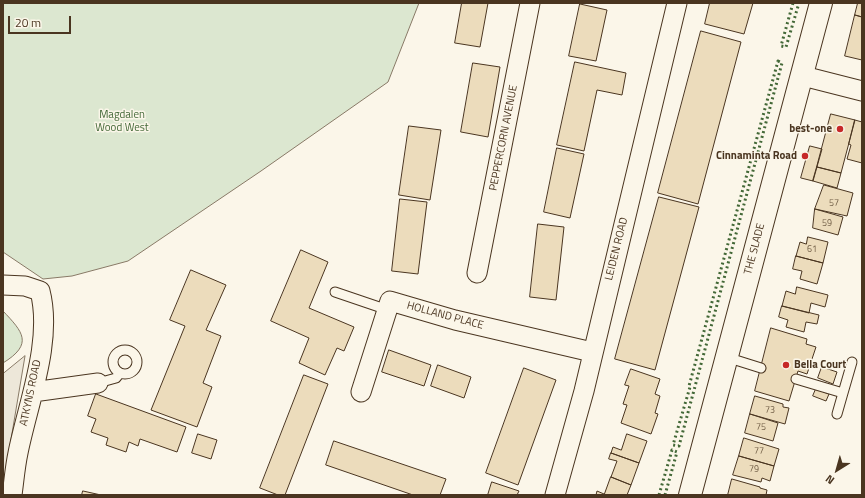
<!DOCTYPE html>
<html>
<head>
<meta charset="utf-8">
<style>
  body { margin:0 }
  #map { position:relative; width:865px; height:498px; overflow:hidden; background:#fbf6e9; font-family:"Titillium Web",sans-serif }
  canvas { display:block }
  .frame { position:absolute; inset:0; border:4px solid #4a3520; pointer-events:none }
  .north { position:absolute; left:817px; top:450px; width:40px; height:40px; -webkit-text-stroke:3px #fbf6e9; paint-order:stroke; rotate:217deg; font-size:11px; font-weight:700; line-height:16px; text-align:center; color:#4a3520 }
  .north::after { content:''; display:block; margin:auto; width:14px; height:18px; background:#4a3520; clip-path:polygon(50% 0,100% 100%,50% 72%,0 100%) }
  .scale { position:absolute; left:8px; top:16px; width:63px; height:18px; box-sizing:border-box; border:2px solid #4a3520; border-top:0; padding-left:5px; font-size:12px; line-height:14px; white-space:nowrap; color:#4a3520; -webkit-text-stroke:3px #fbf6e9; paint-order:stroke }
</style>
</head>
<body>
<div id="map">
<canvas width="865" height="498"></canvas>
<div class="frame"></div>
<div class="north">N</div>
<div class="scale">20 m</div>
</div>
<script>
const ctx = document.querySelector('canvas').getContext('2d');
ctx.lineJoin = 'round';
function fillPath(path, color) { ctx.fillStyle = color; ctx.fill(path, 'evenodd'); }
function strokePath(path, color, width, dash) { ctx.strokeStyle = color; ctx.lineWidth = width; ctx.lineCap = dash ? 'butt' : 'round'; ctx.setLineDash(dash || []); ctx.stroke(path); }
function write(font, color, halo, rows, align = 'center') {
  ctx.font = font + ' "Titillium Web",sans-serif'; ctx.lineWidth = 3; ctx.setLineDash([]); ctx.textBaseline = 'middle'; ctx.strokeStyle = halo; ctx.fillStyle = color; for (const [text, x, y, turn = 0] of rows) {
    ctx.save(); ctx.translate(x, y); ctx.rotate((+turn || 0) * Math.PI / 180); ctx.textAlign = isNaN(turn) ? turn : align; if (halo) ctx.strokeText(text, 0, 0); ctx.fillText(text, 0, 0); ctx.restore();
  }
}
const green = new Path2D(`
  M 3,3 L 419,3 L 388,82 L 261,171 L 128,261 L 72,276 L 43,279 L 3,252 Z
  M 3,311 C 23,332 34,344 3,363 Z`);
fillPath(green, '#dce7d0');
strokePath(green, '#887966', 1);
const parking = new Path2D(`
  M 25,356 L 3,487 L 3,374 Z`);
fillPath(parking, '#ede7d9');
strokePath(parking, '#887966', 1);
const building = new Path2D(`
  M 462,3 L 488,3 L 480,47 L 455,43 Z
  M 710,3 L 753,3 L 744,34 L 705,24 Z
  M 858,3 L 862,3 L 862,17 L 855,15 Z
  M 580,4 L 607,10 L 596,61 L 569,56 Z
  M 855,15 L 862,17 L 862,60 L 845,56 Z
  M 701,31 L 741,42 L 698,204 L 658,193 Z
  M 575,62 L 626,73 L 622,95 L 597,90 L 584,151 L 557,145 Z
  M 473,63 L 500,67 L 488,137 L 461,132 Z
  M 831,114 L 855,120 L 841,173 L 817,167 Z
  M 855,120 L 862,122 L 862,163 L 847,159 L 851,145 L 849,144 Z
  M 409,126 L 441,130 L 430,200 L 399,195 Z
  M 810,146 L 822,149 L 813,181 L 801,178 Z
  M 557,148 L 584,154 L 570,218 L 544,212 Z
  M 817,167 L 841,173 L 837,188 L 813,181 Z
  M 824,185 L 853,193 L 847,216 L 815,209 Z
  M 659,197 L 699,207 L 655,370 L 615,359 Z
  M 400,199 L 427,202 L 418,274 L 392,271 Z
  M 815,209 L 843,217 L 838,235 L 813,228 Z
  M 538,224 L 564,227 L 556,300 L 530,297 Z
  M 808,237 L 828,242 L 823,263 L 796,256 L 800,242 L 806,244 Z
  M 301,250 L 328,262 L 309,308 L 354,327 L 344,351 L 337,348 L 325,375 L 299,363 L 309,338 L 271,321 Z
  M 796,256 L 823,263 L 817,284 L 800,279 L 802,271 L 793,269 Z
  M 191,270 L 226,285 L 206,330 L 221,336 L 203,383 L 212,387 L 197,427 L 151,410 L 185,326 L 170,320 Z
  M 797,287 L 828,295 L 825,307 L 811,303 L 809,313 L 782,306 L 786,291 L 795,294 Z
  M 782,306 L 819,315 L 817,324 L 806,322 L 804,332 L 786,327 L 788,320 L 779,317 Z
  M 771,328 L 807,339 L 806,344 L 816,347 L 807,374 L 798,371 L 789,401 L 755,391 Z
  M 389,350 L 431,365 L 424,386 L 382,372 Z
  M 438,365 L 471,377 L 464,398 L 431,386 Z
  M 822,367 L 837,372 L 833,384 L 818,378 Z
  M 524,368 L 556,380 L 518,485 L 486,473 Z
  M 631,369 L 660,379 L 655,394 L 660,396 L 655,413 L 658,414 L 651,434 L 621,423 L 627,405 L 623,404 L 629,386 L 625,385 Z
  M 304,375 L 328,384 L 285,495 L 278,495 L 260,488 Z
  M 816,389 L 829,394 L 826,401 L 813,396 Z
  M 96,394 L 186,427 L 177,452 L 140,439 L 138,446 L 129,442 L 126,452 L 106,445 L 108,438 L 91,432 L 96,419 L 88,416 Z
  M 755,396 L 783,404 L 783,407 L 789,408 L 785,424 L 750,414 Z
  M 750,414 L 778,423 L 773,441 L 745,433 Z
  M 198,434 L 217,440 L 211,459 L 192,453 Z
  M 627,434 L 647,441 L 639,463 L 611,453 L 613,447 L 621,450 Z
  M 744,438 L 779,449 L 774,466 L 739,456 Z
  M 334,441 L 446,479 L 440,495 L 413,495 L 326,465 Z
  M 611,453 L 639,463 L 631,485 L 611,477 L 617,461 L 609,459 Z
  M 739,456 L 774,466 L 770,481 L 762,478 L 761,482 L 733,475 Z
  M 611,477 L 631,485 L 627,495 L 596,495 L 597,491 L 604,494 Z
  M 732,479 L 760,487 L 760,488 L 767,490 L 766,495 L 728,495 Z
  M 492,482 L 519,491 L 517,495 L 488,495 Z
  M 83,491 L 101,495 L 82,495 Z`);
fillPath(building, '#ecdcbc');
strokePath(building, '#4a3520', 1);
const lane = new Path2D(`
  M 335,292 L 388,310
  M113 362a12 12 0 1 1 24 0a12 12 0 1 1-24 0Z
  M 726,357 L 761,368
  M 796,379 L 843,393 L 837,414
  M 98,383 L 116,378 L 120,373
  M 843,393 L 852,362`);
const street = new Path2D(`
  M 803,76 L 862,91
  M 477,273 L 530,3
  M 3,285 L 25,286 L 40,291 C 53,341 28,403 18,453 C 15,467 14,481 12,495
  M 33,392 L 98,383
  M 361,392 L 390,301 L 455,320 L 592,352
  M 555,495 L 584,391 L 677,3`);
const secondary = new Path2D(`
  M 690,495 L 821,3`);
strokePath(lane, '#4a3520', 11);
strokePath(street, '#4a3520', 21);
strokePath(secondary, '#4a3520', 24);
strokePath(lane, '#fbf6e9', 9);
strokePath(street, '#fbf6e9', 19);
strokePath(secondary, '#fbf6e9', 22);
strokePath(new Path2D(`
  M 793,3 L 781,46 L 786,47 L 799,3
  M 778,61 L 782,63 L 679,446 L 673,445 L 690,387 L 689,386 Z
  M 659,495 L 672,450 L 677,452 L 665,495`), '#436837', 3, [2, 3]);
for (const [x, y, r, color] of [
  [840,129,4,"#c62828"],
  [805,156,4,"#c62828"],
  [786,365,4,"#c62828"]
]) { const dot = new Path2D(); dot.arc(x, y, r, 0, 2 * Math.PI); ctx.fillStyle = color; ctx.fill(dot); strokePath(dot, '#fbf6e9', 1.5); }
write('9px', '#725f47', null, [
  ["57",834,204],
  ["59",827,224],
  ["61",812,250],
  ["73",770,411],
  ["75",761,428],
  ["77",759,452],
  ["79",754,470]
]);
write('11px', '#436837', '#fbf6e9', [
  ["Magdalen",122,115],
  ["Wood West",122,128]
]);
write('bold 11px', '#4a3520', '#fbf6e9', [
  ["best-one",832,129],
  ["Cinnaminta Road",797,156],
  ["Bella Court",794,365,"left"]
], 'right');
write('11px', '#4a3520', '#fbf6e9', [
  ["PEPPERCORN AVENUE",504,138,-79],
  ["LEIDEN ROAD",617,249,-76],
  ["THE SLADE",755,249,-75],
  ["HOLLAND PLACE",445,316,15],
  ["ATKYNS ROAD",31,393,-78]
]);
</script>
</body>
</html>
